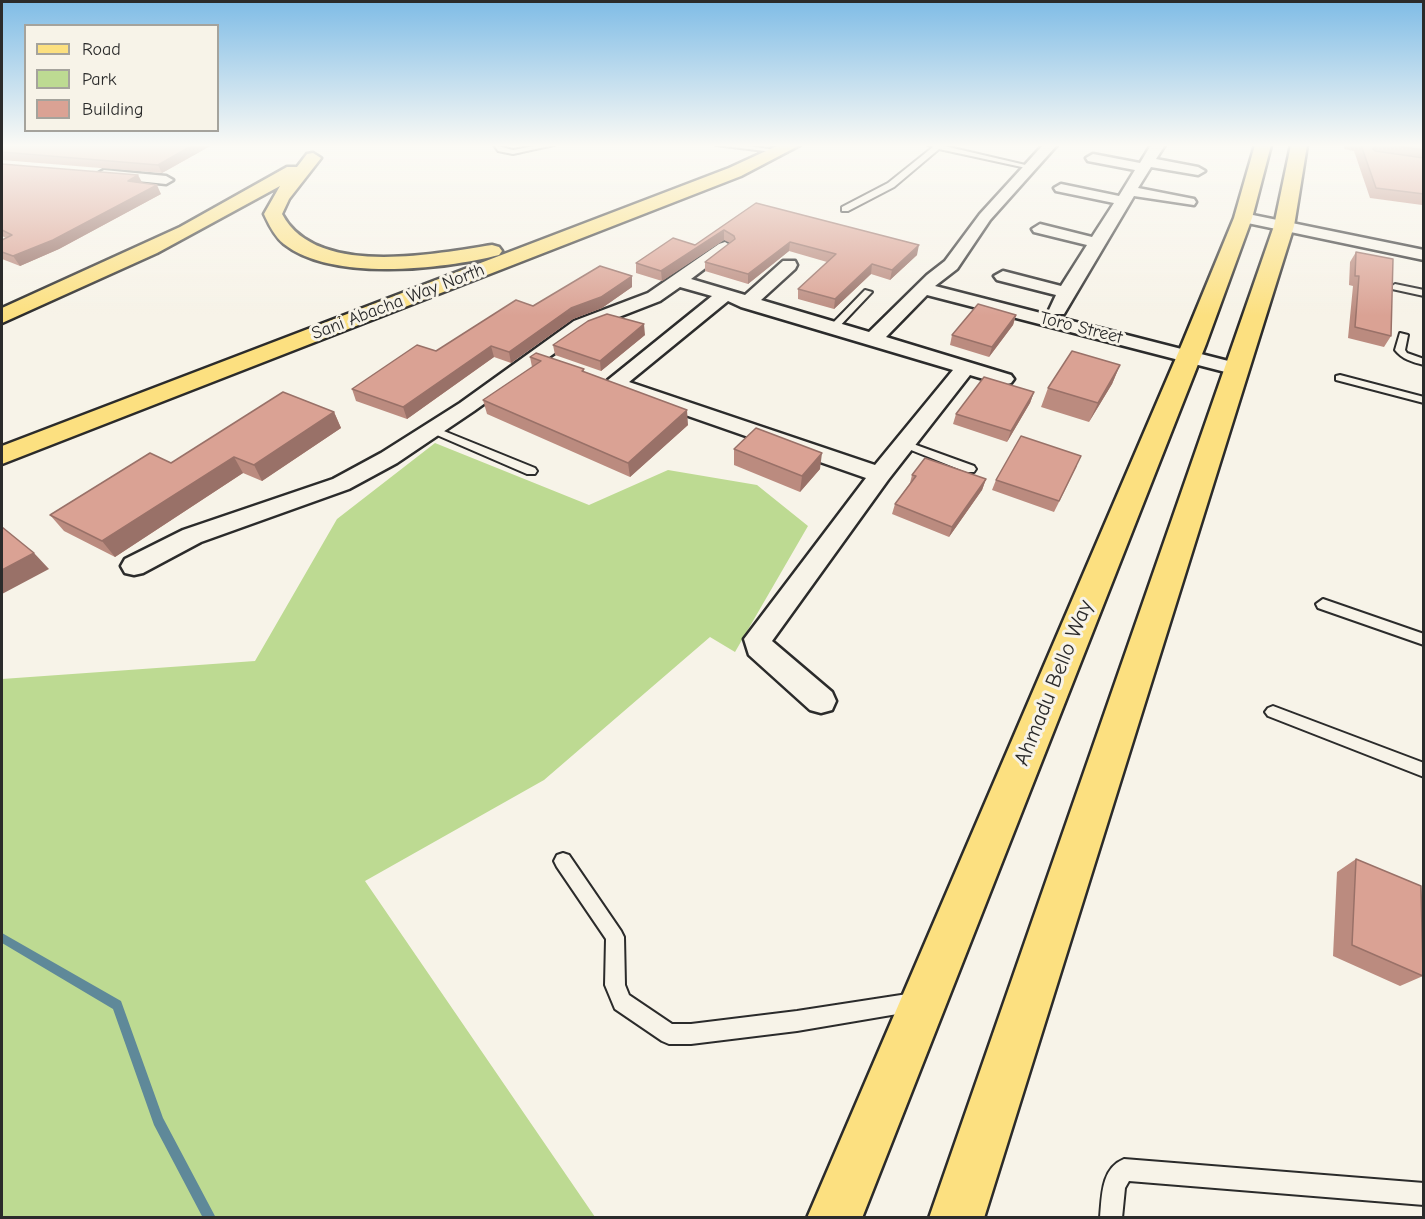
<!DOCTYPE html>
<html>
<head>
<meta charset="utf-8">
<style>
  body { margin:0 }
  #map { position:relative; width:1425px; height:1219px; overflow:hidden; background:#f7f3e8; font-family:"Comic Neue",sans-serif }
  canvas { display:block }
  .frame { position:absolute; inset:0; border:3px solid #2b2b2b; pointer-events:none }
  .legend { position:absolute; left:24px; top:24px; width:195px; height:108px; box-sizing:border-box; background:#f7f3e8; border:2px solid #a5a39c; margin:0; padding:8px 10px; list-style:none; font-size:18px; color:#2b2b2b }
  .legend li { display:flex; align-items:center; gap:12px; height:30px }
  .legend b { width:30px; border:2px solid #a5a39c }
</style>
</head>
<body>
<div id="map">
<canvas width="1425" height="1219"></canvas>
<div class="frame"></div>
<ul class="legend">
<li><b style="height:8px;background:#fce080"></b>Road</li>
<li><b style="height:16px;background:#bdda92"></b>Park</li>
<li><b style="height:16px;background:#daa294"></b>Building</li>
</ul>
</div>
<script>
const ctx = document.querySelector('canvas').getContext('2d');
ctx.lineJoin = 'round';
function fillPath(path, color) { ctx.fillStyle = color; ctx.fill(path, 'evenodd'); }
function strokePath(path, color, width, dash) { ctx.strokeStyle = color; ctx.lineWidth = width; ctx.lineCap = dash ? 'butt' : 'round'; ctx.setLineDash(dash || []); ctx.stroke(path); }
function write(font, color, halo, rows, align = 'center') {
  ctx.font = font + ' "Comic Neue",sans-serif'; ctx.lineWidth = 6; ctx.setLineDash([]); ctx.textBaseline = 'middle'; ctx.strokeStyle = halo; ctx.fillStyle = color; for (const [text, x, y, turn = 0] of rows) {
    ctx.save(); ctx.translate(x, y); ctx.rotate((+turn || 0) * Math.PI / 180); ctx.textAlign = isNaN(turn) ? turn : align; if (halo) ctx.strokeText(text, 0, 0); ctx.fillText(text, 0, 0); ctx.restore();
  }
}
fillPath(new Path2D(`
  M 435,443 L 589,505 L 668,470 L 757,485 L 808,526 L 735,652 L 710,637 L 544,780 L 365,881 L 595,1217 L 2,1217 L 2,679 L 255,661 L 337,519 Z`), '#bdda92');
fillPath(new Path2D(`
  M 2,933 L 121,1001 L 163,1118 L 216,1218 L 203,1218 L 154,1125 L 113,1009 L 2,943 Z`), '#5f8999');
const lane = new Path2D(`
  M 494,145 L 513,150 L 540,145 L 554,145 L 513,154 L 498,151 Z
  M 716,145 L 740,145 L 784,151 L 781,153 Z
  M 928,145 L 940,145 L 1034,167 L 1031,169 L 939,149 L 894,187 L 848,211 L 842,211 L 842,207 L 888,183 L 933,147 Z
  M 1395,284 L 1424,290 L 1424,296 L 1392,289 L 1391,287 Z
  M 865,290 L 872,292 L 836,330 L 830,330 L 830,326 Z
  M 1400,333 L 1408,335 L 1405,350 L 1407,353 L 1424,359 L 1424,365 C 1412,362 1402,359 1395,350 Z
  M 1340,375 L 1424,397 L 1424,403 L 1336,380 L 1336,376 Z
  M 434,427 L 535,468 L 537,471 L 535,474 L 527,474 L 430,432 L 430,428 Z
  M 905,441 L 974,466 L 976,469 L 974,472 L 966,472 L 901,446 L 899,444 Z
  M 1323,599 L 1424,634 L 1424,645 L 1318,608 L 1316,604 Z
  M 1273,706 L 1424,763 L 1424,777 L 1268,716 L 1265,712 L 1268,708 Z
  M 563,853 L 569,855 L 621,931 L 624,937 L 625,985 L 629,995 L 672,1024 L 691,1024 L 797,1011 L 914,993 L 921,996 L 924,1003 L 921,1010 L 797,1031 L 691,1044 L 669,1044 L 662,1041 L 615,1009 L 605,985 L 606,939 L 557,867 L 554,861 L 557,855 Z
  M 1124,1159 L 1424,1183 L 1424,1205 L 1129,1181 L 1125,1188 L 1122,1218 L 1100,1218 C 1102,1196 1101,1168 1124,1159 Z`);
const street = new Path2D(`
  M 2,145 L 10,145 L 3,149 Z
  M 1043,145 L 1057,145 L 990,220 L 957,269 L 935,286 L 1244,365 L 1247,369 L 1244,373 L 1237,375 L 927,295 L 886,337 L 1011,375 L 1014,379 L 1011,383 L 1004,385 L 970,375 L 888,480 L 772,641 L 832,692 L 836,701 L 832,710 L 821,713 L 810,710 L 749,655 L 744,639 L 866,478 L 608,388 L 605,384 L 608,380 L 712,296 L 680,287 L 660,301 L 588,329 L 474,411 L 397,463 L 349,489 L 201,542 L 143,573 L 134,575 L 125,573 L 121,566 L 125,559 L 183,530 L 333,479 L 381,453 L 460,403 L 574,321 L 648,293 L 719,244 L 725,242 L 733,247 L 691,279 L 745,295 L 783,261 L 795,261 L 797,265 L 795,269 L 761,300 L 869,332 L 927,275 L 945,261 L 980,214 ZM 728,301 L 741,307 L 953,370 L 875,465 L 629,382 Z
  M 1151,145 L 1165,145 L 1156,159 L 1198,167 L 1205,171 L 1198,175 L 1151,167 L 1138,188 L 1194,199 L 1196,202 L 1194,205 L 1134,196 L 1064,314 L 1052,314 L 1049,310 L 1056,295 L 997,280 L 994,276 L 1003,271 L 1061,286 L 1087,245 L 1034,232 L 1032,229 L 1040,224 L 1092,237 L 1114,203 L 1056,191 L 1054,188 L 1061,184 L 1119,196 L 1135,170 L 1088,161 L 1086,158 L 1093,154 L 1140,163 Z
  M 104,170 L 166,176 L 173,180 L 166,184 L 99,177 L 97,174 Z
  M 1243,213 L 1424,250 L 1424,260 L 1238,221 L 1235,218 Z`);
const primary = new Path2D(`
  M 1255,145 L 1271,145 L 1252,218 L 1206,344 L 862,1218 L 807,1218 L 1182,344 L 1234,218 Z
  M 1291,145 L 1307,145 L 1294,226 L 984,1218 L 929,1218 L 1274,226 Z`);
const highway = new Path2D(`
  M 779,145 L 800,145 L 741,176 L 2,464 L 2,446 L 729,168 Z
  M 313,153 L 321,158 L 289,199 L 282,214 C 316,278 433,254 492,245 L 499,247 L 502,251 L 499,255 C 444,269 332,282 284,244 C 275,237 269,225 264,214 L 280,186 L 157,253 L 2,323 L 2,308 L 180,227 L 287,167 L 297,167 L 307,154 Z`);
strokePath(lane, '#2b2b2b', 4);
strokePath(street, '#2b2b2b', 5);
strokePath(primary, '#2b2b2b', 5);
strokePath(highway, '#2b2b2b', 5);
fillPath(lane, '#f7f3e8');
fillPath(street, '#f7f3e8');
fillPath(primary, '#fce080');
fillPath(highway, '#fce080');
fillPath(new Path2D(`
  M 3,145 L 212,145 L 162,173 L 2,160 L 2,146 Z
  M 1345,145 L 1424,145 L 1424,209 L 1422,205 L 1370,198 L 1354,151 L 1344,149 Z
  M 2,164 L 142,183 L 161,194 L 59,249 L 20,266 L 2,259 L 2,240 L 6,238 L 2,236 Z
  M 756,203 L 917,255 L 890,280 L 871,274 L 834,309 L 798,299 L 798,289 L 827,262 L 789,251 L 748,284 L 705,271 L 705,262 L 730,243 L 724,240 L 662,281 L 636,273 L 636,263 L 695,245 Z
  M 1356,252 L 1391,336 L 1384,347 L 1348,338 L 1353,286 L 1349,285 L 1350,262 Z
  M 632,287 L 602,308 L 573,319 L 511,363 L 494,357 L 407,419 L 356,401 L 352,389 L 436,351 L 533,306 Z
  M 1016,315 L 1013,325 L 989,357 L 950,345 L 952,335 Z
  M 645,335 L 601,371 L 555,355 L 553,345 Z
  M 530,357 L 584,369 L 584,372 L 688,425 L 630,477 L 487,414 L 483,400 L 532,367 Z
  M 1120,365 L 1112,384 L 1089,422 L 1041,407 L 1048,388 Z
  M 1034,392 L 1030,403 L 1007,442 L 953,424 L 956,414 Z
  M 334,412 L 341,428 L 262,481 L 243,473 L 115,557 L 64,531 L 50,515 L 171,463 Z
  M 734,449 L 820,469 L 800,492 L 734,465 Z
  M 1077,466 L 1054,512 L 992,490 L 996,480 Z
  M 912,475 L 986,479 L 982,490 L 949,537 L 892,514 L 895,504 L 910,483 Z
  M 1356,859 L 1423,976 L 1400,986 L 1333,956 L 1337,872 Z`), '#bb8b7f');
fillPath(new Path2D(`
  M 193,145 L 212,145 L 162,173 L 158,165 Z
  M 138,175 L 143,184 L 128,181 Z
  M 157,185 L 161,194 L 59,249 L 20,266 L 13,256 Z
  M 724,230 L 724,240 L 662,281 L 661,271 Z
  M 790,242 L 789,251 L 748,284 L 748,274 Z
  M 919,245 L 917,255 L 890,280 L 892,270 Z
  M 872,264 L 871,274 L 834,309 L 835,299 Z
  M 632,276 L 632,287 L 602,308 L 573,319 L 511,363 L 509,352 L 571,308 Z
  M 1016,315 L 1013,325 L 989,357 L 992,347 Z
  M 644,324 L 645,335 L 601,371 L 600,361 Z
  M 491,346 L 494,357 L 407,419 L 403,407 Z
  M 1120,365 L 1112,384 L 1089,422 L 1098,403 Z
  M 1034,392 L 1030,403 L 1007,442 L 1011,431 Z
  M 687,410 L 688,425 L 630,477 L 628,463 Z
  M 334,412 L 341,428 L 262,481 L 254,465 Z
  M 822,453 L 820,469 L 800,492 L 802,476 Z
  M 234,457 L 243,473 L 115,557 L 102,541 Z
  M 986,479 L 982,490 L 949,537 L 952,527 Z
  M 34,553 L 49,569 L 2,594 L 2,570 Z`), '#997168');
const building = new Path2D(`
  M 3,145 L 193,145 L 158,165 L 2,152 L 2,146 Z
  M 1361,145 L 1376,145 L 1373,149 L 1375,151 L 1424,158 L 1424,194 L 1376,188 Z
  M 1389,145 L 1424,145 L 1424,150 Z
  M 2,164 L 138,175 L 128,181 L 157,185 L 53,240 L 13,256 L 2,252 L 2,240 L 12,235 L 2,230 Z
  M 756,203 L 919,245 L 892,270 L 872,264 L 835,299 L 798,289 L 836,254 L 790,242 L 748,274 L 705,262 L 735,239 L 734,236 L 724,230 L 661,271 L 636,263 L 673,238 L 695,245 Z
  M 1356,252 L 1393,259 L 1391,336 L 1355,327 L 1359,276 L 1355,276 Z
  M 600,266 L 632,276 L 601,297 L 571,308 L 509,352 L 491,346 L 403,407 L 352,389 L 417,345 L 436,351 L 516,300 L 533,306 Z
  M 978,304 L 1016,315 L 992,347 L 952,335 Z
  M 607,314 L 644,324 L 600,361 L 553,345 L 588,321 Z
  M 1072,351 L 1120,365 L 1098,403 L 1048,388 Z
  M 536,353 L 584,369 L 582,371 L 687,410 L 628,463 L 483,400 L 541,361 L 530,357 Z
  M 984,377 L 1034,392 L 1011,431 L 956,414 Z
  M 283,392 L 334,412 L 254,465 L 234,457 L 102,541 L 50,515 L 150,453 L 171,463 Z
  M 756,428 L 822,453 L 802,476 L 734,449 Z
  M 1021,436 L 1081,456 L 1059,501 L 996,480 Z
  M 925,458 L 986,479 L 952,527 L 895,504 L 916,476 L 912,475 Z
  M 2,527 L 34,553 L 2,570 Z
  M 1356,859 L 1421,886 L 1423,976 L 1352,945 Z`);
fillPath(building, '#daa294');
strokePath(building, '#997168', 1.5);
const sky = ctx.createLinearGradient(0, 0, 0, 316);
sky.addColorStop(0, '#7fbce6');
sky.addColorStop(0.46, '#fbfaf5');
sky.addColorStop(1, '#fbfaf500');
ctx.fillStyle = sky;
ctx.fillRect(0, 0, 1425, 316);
write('18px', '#2b2b2b', '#f7f3e8', [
  ["Sani Abacha Way North",398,302,-21],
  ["Toro Street",1081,328,14]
]);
write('22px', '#2b2b2b', '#f7f3e8', [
  ["Ahmadu Bello Way",1054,683,-68]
]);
</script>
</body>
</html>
